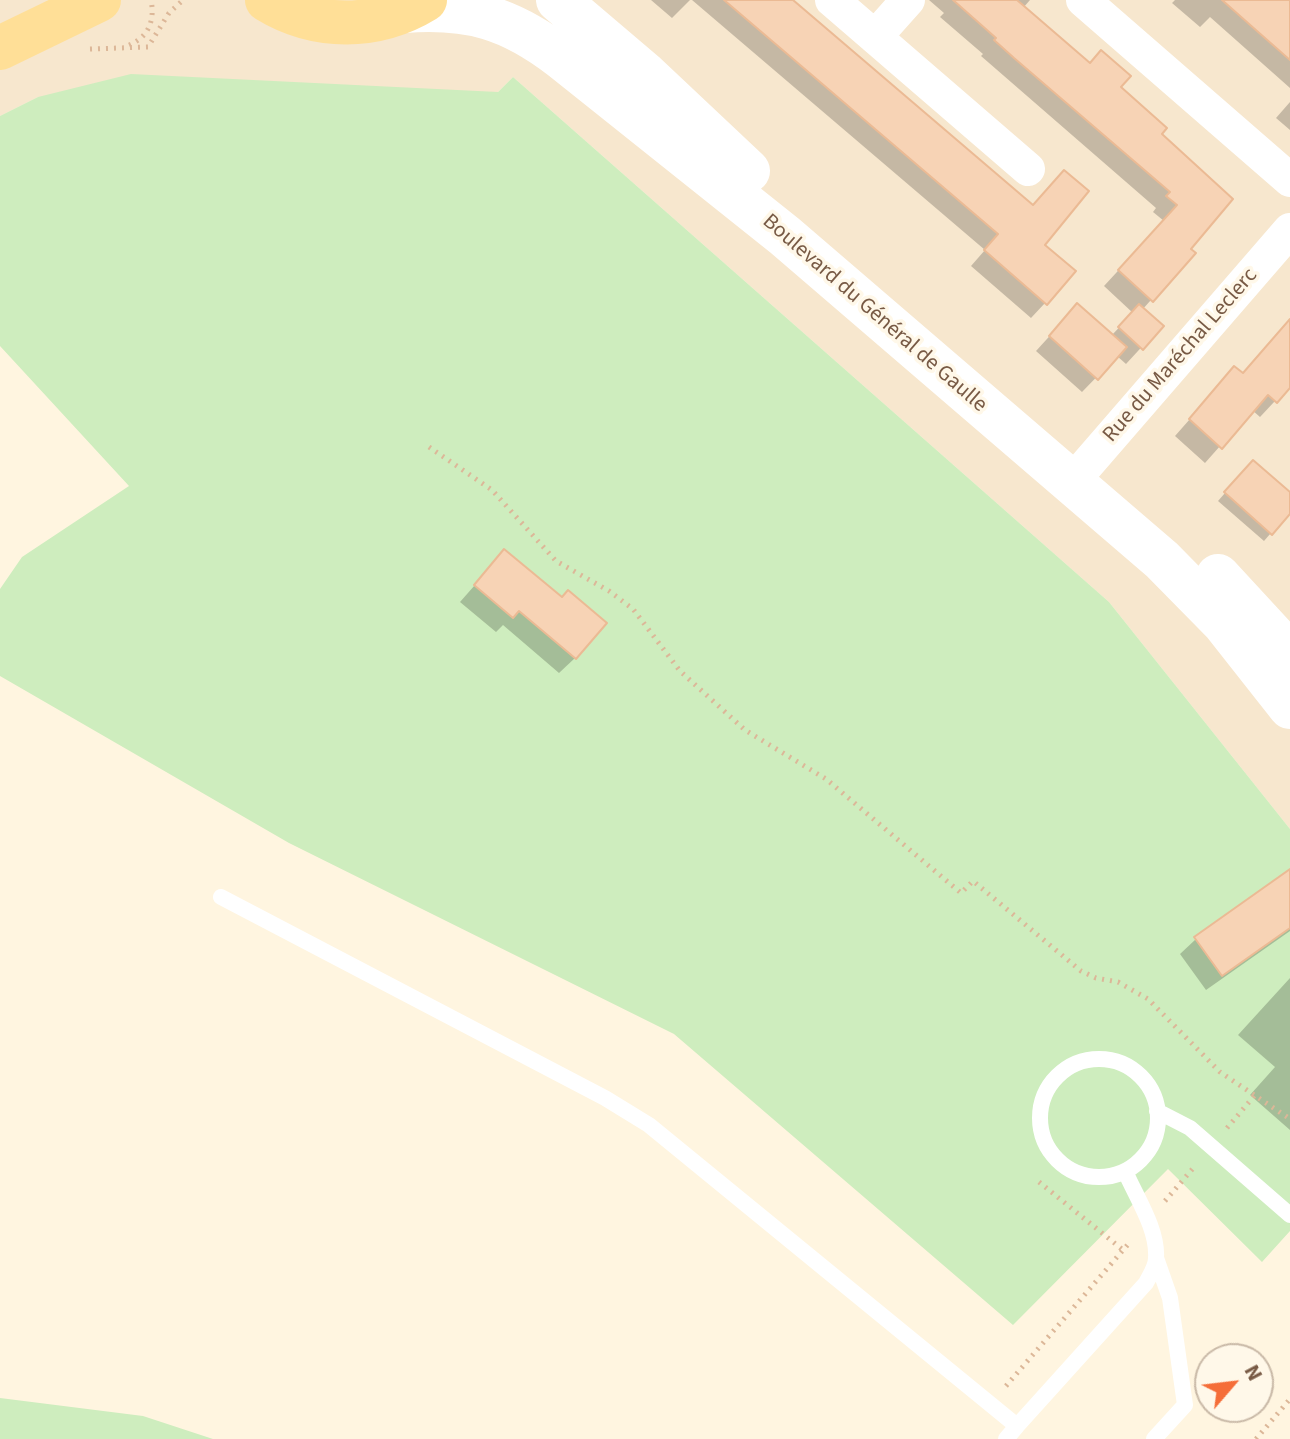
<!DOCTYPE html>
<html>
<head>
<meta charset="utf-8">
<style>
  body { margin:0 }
  #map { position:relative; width:1290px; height:1439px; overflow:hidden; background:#fff5e0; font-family:"Source Sans 3",sans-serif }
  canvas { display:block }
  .north { position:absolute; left:1194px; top:1343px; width:80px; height:80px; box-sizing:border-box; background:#fff8e9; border:2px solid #c9b9a7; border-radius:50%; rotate:62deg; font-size:22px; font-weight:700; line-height:32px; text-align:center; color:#785a45 }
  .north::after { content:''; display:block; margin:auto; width:28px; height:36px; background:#f56e39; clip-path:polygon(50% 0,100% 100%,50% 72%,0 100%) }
</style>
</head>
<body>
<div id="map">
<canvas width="1290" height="1439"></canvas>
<div class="north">N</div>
</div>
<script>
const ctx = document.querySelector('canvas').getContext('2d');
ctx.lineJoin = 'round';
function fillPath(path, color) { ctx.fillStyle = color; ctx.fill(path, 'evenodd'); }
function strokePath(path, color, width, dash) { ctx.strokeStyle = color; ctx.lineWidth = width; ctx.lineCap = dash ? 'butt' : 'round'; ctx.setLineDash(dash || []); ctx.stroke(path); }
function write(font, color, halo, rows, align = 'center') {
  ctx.font = font + ' "Source Sans 3",sans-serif'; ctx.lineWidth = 7; ctx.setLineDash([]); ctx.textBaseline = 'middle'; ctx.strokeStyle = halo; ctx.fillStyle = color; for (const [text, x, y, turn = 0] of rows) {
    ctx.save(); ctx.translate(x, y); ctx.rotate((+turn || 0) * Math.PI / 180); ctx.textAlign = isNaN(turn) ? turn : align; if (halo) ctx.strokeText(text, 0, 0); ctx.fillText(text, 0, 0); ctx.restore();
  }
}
fillPath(new Path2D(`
  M 0,0 L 1290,0 L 1290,829 L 1109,602 L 513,77 L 498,92 L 38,97 L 0,116 Z`), '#f7e7ce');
fillPath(new Path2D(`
  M 131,74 L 498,92 L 513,77 L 1109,602 L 1290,829 L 1290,1231 L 1262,1262 L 1168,1169 L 1013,1325 L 674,1034 L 289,843 L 0,676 L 0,589 L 22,557 L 129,486 L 0,346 L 0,116 L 38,97 Z
  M 0,1398 L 143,1416 L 213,1439 L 0,1439 Z`), '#ceedbe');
fillPath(new Path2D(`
  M 651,0 L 690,0 L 672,18 Z
  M 692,0 L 790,0 L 1042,245 L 1045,303 L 1031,318 L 971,266 L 985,250 Z
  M 929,0 L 1030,0 L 1023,8 L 1119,87 L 1159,134 L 1188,250 L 1193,253 L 1142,310 L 1161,326 L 1126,364 L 1117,356 L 1082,392 L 1036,351 L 1077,306 L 1111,336 L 1133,313 L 1104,286 L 1164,221 L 1153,212 L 1156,208 L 981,56 L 983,54 L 940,17 L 944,13 Z
  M 1175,0 L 1287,0 L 1290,3 L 1290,88 L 1210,17 L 1200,27 L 1172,3 Z
  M 1290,102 L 1290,130 L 1276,118 Z
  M 1290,319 L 1290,385 L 1260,417 L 1252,410 L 1205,463 L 1175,436 L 1234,369 L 1242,375 Z
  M 1246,469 L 1290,495 L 1290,511 L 1264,541 L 1218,501 Z
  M 504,552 L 575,658 L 559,673 L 503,625 L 496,632 L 460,602 Z
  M 1290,885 L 1290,931 L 1206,990 L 1180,954 L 1196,939 Z
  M 1290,978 L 1290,1130 L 1250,1095 L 1275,1067 L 1238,1035 Z`), '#0003');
const building = new Path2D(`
  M 724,0 L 793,0 L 1033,205 L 1064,170 L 1089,191 L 1045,245 L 1076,271 L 1047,305 L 984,250 L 998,234 Z
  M 953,0 L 1017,0 L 1090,63 L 1101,50 L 1131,76 L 1121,87 L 1167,128 L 1162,134 L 1233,199 L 1191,249 L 1196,253 L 1153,302 L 1118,270 L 1177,205 L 1166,196 L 1170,192 L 1014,58 L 994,40 L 996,38 Z
  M 1222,0 L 1290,0 L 1290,60 L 1257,31 Z
  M 1077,303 L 1127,347 L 1098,380 L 1049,336 Z
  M 1139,304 L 1164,326 L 1143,350 L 1118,327 Z
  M 1290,319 L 1290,388 L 1277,403 L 1268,395 L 1222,449 L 1189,419 L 1234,366 L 1243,373 Z
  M 1253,460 L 1290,492 L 1290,514 L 1272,535 L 1224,492 Z
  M 504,549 L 562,597 L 568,590 L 607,623 L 576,659 L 519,611 L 513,618 L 474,585 Z
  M 1290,869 L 1290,928 L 1222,976 L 1194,937 Z`);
fillPath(building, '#f7d3b5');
strokePath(building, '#ebba94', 2);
strokePath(new Path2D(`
  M 129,45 C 149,37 155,20 151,0
  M 90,49 L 148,47 L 169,13 L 183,0
  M 429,447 L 492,490 L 556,561 L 609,591 L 633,609 L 680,671 L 745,730 L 826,779 L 961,893 L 973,881 L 1081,971 L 1096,978 L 1118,982 L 1148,999 L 1220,1072 L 1290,1119
  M 1227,1128 L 1255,1095
  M 1039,1182 L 1123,1250
  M 1165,1201 L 1195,1166
  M 1006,1386 L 1130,1242
  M 1256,1439 L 1290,1399`), '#dcb798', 5, [2, 6]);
strokePath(new Path2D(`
  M 221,897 L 605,1098 L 649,1125 L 1017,1426 L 1146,1283 C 1150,1275 1156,1267 1156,1258 C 1158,1229 1136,1197 1125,1171
  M1040 1118a59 59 0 1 1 118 0a59 59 0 1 1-118 0Z
  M 1157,1111 L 1190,1128 L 1290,1215
  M 1006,1439 L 1017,1426
  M 1154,1439 L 1185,1405 L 1170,1298 L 1156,1258`), '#fff', 16);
strokePath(new Path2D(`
  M 832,0 L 1028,169
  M 1083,0 L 1290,180
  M 875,37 L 908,0
  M 1071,483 L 1290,230`), '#fff', 34);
strokePath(new Path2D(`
  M 558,0 L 645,74 L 748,171
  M 404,11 C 469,6 510,18 562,58 L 785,236 L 1162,560 L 1223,622 L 1290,707
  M 1218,576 L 1290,654`), '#fff', 44);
strokePath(new Path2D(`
  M 267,0 C 316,30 376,30 425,0
  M 0,48 L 99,0`), '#ffdf97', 44);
write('22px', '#785a45', '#fff8e9', [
  ["Boulevard du Général de Gaulle",874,314,41],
  ["Rue du Maréchal Leclerc",1181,356,-49]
]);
</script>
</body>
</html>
